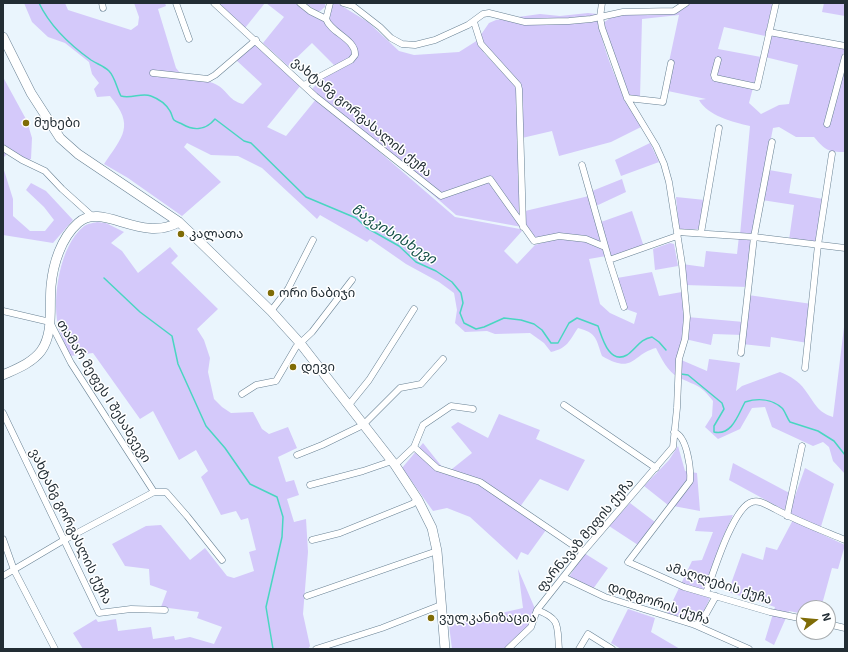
<!DOCTYPE html>
<html>
<head>
<meta charset="utf-8">
<style>
  body { margin:0 }
  #map { position:relative; width:848px; height:652px; overflow:hidden; background:#eaf5fd; font-family:"Exo 2",sans-serif }
  canvas { display:block }
  .frame { position:absolute; inset:0; border:4px solid #222d34; pointer-events:none }
  .north { position:absolute; left:796px; top:600px; width:40px; height:40px; box-sizing:border-box; background:#fff; border:1px solid #a7abae; border-radius:50%; rotate:74deg; font-size:11px; font-weight:700; line-height:16px; text-align:center; color:#222d34 }
  .north::after { content:''; display:block; margin:auto; width:14px; height:18px; background:#7f6c06; clip-path:polygon(50% 0,100% 100%,50% 72%,0 100%) }
</style>
</head>
<body>
<div id="map">
<canvas width="848" height="652"></canvas>
<div class="frame"></div>
<div class="north">N</div>
</div>
<script>
const ctx = document.querySelector('canvas').getContext('2d');
ctx.lineJoin = 'round';
function fillPath(path, color) { ctx.fillStyle = color; ctx.fill(path, 'evenodd'); }
function strokePath(path, color, width, dash) { ctx.strokeStyle = color; ctx.lineWidth = width; ctx.lineCap = dash ? 'butt' : 'round'; ctx.setLineDash(dash || []); ctx.stroke(path); }
function write(font, color, halo, rows, align = 'center') {
  ctx.font = font + ' "Exo 2","Noto Sans Georgian",sans-serif'; ctx.lineWidth = 3; ctx.setLineDash([]); ctx.textBaseline = 'middle'; ctx.strokeStyle = halo; ctx.fillStyle = color; for (const [text, x, y, turn = 0] of rows) {
    ctx.save(); ctx.translate(x, y); ctx.rotate((+turn || 0) * Math.PI / 180); ctx.textAlign = isNaN(turn) ? turn : align; if (halo) ctx.strokeText(text, 0, 0); ctx.fillText(text, 0, 0); ctx.restore();
  }
}
fillPath(new Path2D(`
  M 24,3 L 65,3 L 68,10 L 131,30 L 138,25 L 139,17 L 134,3 L 165,3 L 166,6 L 158,9 L 176,68 L 185,79 C 194,81 205,80 213,83 C 228,89 227,100 243,104 L 262,84 L 236,60 L 256,43 L 301,85 L 267,127 L 286,136 L 317,98 L 455,217 L 520,229 L 522,231 L 504,251 L 517,264 L 535,245 L 559,238 L 585,240 L 604,247 L 606,256 L 589,259 L 600,304 L 610,313 L 634,324 L 637,313 L 626,309 L 617,278 L 652,272 L 659,296 L 682,292 L 685,317 L 682,338 L 684,339 L 687,317 L 744,322 L 748,295 L 812,304 L 808,343 L 771,337 L 770,347 L 742,344 L 743,335 L 713,334 L 711,345 L 685,339 L 679,359 L 707,371 L 709,359 L 740,363 L 736,391 L 742,386 L 780,372 C 790,376 799,381 805,390 C 815,403 817,412 833,417 L 845,319 L 845,474 L 833,461 L 829,447 L 823,442 L 813,446 L 772,427 L 765,407 L 752,408 L 740,429 L 718,439 L 705,427 L 712,416 L 713,401 C 700,384 696,386 678,377 C 668,372 661,358 656,348 C 632,354 634,375 602,356 C 596,339 597,333 578,328 C 569,341 568,348 551,352 L 544,343 L 530,333 L 495,334 L 487,331 L 465,332 L 455,323 L 457,310 L 454,293 L 439,282 L 406,264 L 370,239 L 367,242 L 320,215 L 317,219 L 262,168 L 238,156 L 211,155 L 187,143 L 184,147 L 221,182 L 182,216 L 128,178 L 104,164 C 123,136 135,126 110,96 L 97,97 L 94,89 L 99,83 L 92,74 L 89,62 L 65,43 L 48,37 L 32,22 Z
  M 216,3 L 265,3 L 245,28 Z
  M 266,3 L 298,3 L 317,15 L 328,12 L 330,3 L 337,3 L 368,22 L 399,51 L 414,55 L 459,52 L 478,40 L 484,53 L 516,86 L 522,227 L 456,215 L 312,89 L 335,66 L 312,43 L 288,66 L 263,43 L 284,17 Z
  M 306,3 L 325,3 L 325,7 L 320,11 L 316,11 Z
  M 690,3 L 773,3 L 765,36 L 724,27 L 718,49 L 761,57 L 749,103 L 761,114 L 779,105 L 789,104 L 798,65 L 765,57 L 771,34 L 845,48 L 825,124 L 845,67 L 845,152 C 828,152 825,150 814,137 L 796,137 L 779,127 L 773,128 L 752,236 L 740,235 L 750,126 C 733,122 708,116 699,100 L 706,99 L 663,90 L 679,15 L 642,19 L 640,98 L 628,97 L 603,23 L 613,16 L 654,12 L 675,12 Z
  M 824,3 L 845,3 L 845,16 L 822,12 Z
  M 588,13 L 597,14 C 603,54 621,93 641,127 L 611,142 L 559,156 L 552,131 L 522,138 L 521,89 L 483,44 L 480,36 L 489,23 L 496,20 L 540,14 L 560,16 Z
  M 3,77 L 27,121 L 32,138 L 31,159 L 22,163 L 7,154 L 3,158 Z
  M 650,143 L 659,162 L 621,176 L 615,160 Z
  M 3,167 L 13,199 L 13,216 L 30,231 L 45,231 L 54,220 L 44,207 L 26,190 L 31,183 L 46,191 L 73,220 L 53,243 L 3,235 Z
  M 769,170 L 792,174 L 789,193 L 823,199 L 817,243 L 789,240 L 794,205 L 762,200 Z
  M 622,179 L 626,192 L 596,206 L 592,191 Z
  M 589,196 L 603,244 L 587,237 L 535,240 L 525,227 L 525,211 Z
  M 676,197 L 705,200 L 700,229 L 679,230 Z
  M 632,211 L 644,247 L 610,258 L 601,222 Z
  M 97,222 L 106,223 L 124,232 L 111,243 L 122,251 L 138,273 L 170,247 L 178,256 L 171,263 L 218,309 L 197,329 L 204,340 L 210,358 L 208,372 L 214,399 L 222,407 L 231,413 L 253,412 L 262,429 L 269,434 L 288,427 L 297,448 L 278,457 L 286,482 L 294,480 L 299,495 L 287,499 L 294,522 L 306,519 L 308,552 L 303,614 L 310,646 L 308,649 L 83,649 L 73,633 L 96,619 L 98,622 L 116,619 L 118,631 L 151,627 L 153,639 L 174,636 L 175,640 L 190,637 L 214,644 L 222,627 L 197,618 L 199,612 L 161,607 L 167,591 L 150,585 L 149,569 L 125,566 L 112,544 L 146,526 L 161,525 L 190,560 L 205,548 L 227,576 L 234,578 L 254,571 L 249,552 L 256,550 L 248,518 L 241,520 L 236,511 L 221,515 L 201,477 L 208,471 L 196,450 L 179,460 L 153,411 L 140,419 L 93,353 L 70,356 C 66,346 60,336 58,325 C 52,297 60,246 83,227 C 86,224 93,223 97,222 Z
  M 739,236 L 754,237 L 748,287 L 685,285 L 682,264 L 704,267 L 706,251 L 737,254 Z
  M 670,243 L 674,244 L 678,266 L 655,270 L 653,249 Z
  M 499,414 L 540,430 L 536,439 L 585,460 L 568,491 L 540,479 L 517,511 L 546,530 L 528,555 L 521,552 L 517,560 L 470,517 L 447,508 L 433,511 L 402,468 L 423,443 L 447,473 L 472,453 L 451,427 L 458,422 L 488,438 Z
  M 678,446 L 685,471 L 697,473 L 700,511 L 668,505 L 644,486 L 669,460 Z
  M 733,463 L 795,496 L 805,468 L 834,484 L 819,533 L 845,545 L 838,569 L 832,568 L 821,608 L 804,608 L 804,614 L 789,611 L 774,645 L 765,640 L 775,607 L 728,592 L 742,553 L 763,560 L 766,547 L 777,550 L 795,516 L 729,480 Z
  M 630,503 L 655,522 L 638,545 L 609,526 Z
  M 733,515 L 722,539 L 702,595 L 710,598 L 700,619 L 694,622 L 667,613 L 692,561 L 702,560 L 713,532 L 695,531 L 699,518 Z
  M 584,553 L 608,568 L 593,589 L 569,577 Z
  M 518,569 L 536,611 L 529,627 L 505,649 L 452,649 L 449,625 L 523,608 Z
  M 628,609 L 655,618 L 651,632 L 680,649 L 621,649 L 611,643 Z`), '#d4c9fa');
strokePath(new Path2D(`
  M 39,3 C 50,26 70,45 91,60 C 97,64 104,66 109,71 C 115,77 117,89 121,96 C 132,99 142,92 151,96 C 159,99 166,104 170,111 C 172,114 172,118 174,120 C 176,122 180,123 182,124 C 194,131 206,130 215,119 L 244,141 L 251,143 L 306,197 L 356,218 L 367,228 L 399,246 L 416,262 L 436,271 L 452,282 L 461,293 L 463,303 L 460,313 L 464,323 L 476,329 L 484,327 L 504,318 L 521,320 L 534,324 L 542,330 L 551,343 L 558,343 L 569,323 L 577,318 L 598,326 C 602,337 609,365 627,355 C 636,349 640,339 652,337 L 659,342 L 666,350
  M 104,278 L 140,312 L 172,336 L 178,364 L 206,426 L 225,448 L 250,484 L 277,497 L 283,517 L 282,537 L 266,607 L 273,649
  M 681,374 L 688,375 L 722,403 L 724,409 L 714,426 L 714,432 C 732,436 738,415 745,402 C 758,398 772,399 782,408 C 785,411 787,418 790,422 L 818,431 L 834,441 L 845,455`), '#49d6c1', 1.5);
const street = new Path2D(`
  M 102,3 L 103,8
  M 176,3 L 189,39
  M 214,3 L 315,96 L 441,196 L 490,179 L 534,241 L 559,236 L 586,239 L 605,247
  M 300,3 L 310,11 L 326,19 L 330,3
  M 343,3 L 353,6 L 380,27 L 391,38 L 402,44 L 415,45 L 435,40 L 468,25 L 483,14 L 489,13 L 525,22 L 569,21 L 591,19 L 623,12 L 674,11 L 686,3
  M 474,22 L 481,44 L 518,85 L 519,89 L 523,227
  M 769,32 L 845,46
  M 718,60 L 714,75 L 715,78 L 757,87 L 776,3
  M 153,73 L 208,79 L 215,75 L 256,40
  M 304,85 L 351,60 L 355,55 C 356,39 331,33 326,19
  M 627,98 L 663,102 L 671,63
  M 827,124 L 845,57
  M 3,148 L 22,160 L 45,171 L 62,189 L 92,216
  M 582,165 L 609,260 L 677,236
  M 677,232 L 754,237 L 845,248
  M 701,233 L 719,128
  M 609,260 L 624,307
  M 3,311 L 50,322 L 71,363 L 154,492
  M 271,311 L 288,289 L 313,240
  M 741,353 L 754,237 L 772,142
  M 805,368 L 818,245 L 832,154
  M 242,394 L 256,385 L 276,381 L 296,347 L 312,332 L 352,280
  M 564,405 L 656,468
  M 348,406 L 369,380 L 414,309
  M 3,413 L 99,613 L 131,609 L 165,610
  M 674,432 C 687,436 691,468 690,481 L 628,562 L 684,587 L 770,612 L 804,619
  M 414,447 L 437,468 L 480,482 L 583,552
  M 297,455 L 322,445 L 363,425 L 400,388 L 421,384 L 443,359
  M 395,465 L 414,447 L 423,425 L 451,406 L 473,409
  M 310,485 L 363,471 L 392,461
  M 787,516 L 802,446
  M 3,539 L 14,570 L 55,649
  M 312,540 L 340,533 L 412,504 L 418,500
  M 3,576 L 64,540 L 154,492 L 166,492 L 187,516 L 222,560
  M 563,577 L 605,597 L 695,625 L 749,649
  M 706,593 C 713,574 733,507 752,502 C 760,499 768,506 775,509 C 797,521 821,530 845,540
  M 307,596 L 437,551
  M 537,610 C 561,619 557,626 559,649
  M 828,624 L 845,628
  M 695,625 L 702,621 L 716,596
  M 316,649 L 382,628 L 441,605
  M 508,649 L 531,627 L 537,610 L 583,552 L 673,447 L 677,408 L 679,359 L 685,339 L 687,317 L 682,264 L 669,182 L 664,164 L 656,146 L 627,98 L 602,28 L 600,17 L 602,3
  M 579,649 L 588,634 L 612,649`);
const secondary = new Path2D(`
  M 3,37 L 31,93 L 60,138 L 78,154 L 179,222 L 200,242 L 271,311 L 300,343 L 395,465 L 418,500 L 432,528 L 437,551 L 445,649
  M 3,375 C 16,369 32,363 41,351 C 54,333 49,307 51,286 C 53,264 61,238 78,223 C 102,201 141,244 179,222`);
strokePath(street, '#688193', 7);
strokePath(secondary, '#688193', 10);
strokePath(street, '#fff', 6);
strokePath(secondary, '#fff', 9);
for (const [x, y, r, color] of [
  [26,123,4,"#7f6c06"],
  [181,234,4,"#7f6c06"],
  [271,293,4,"#7f6c06"],
  [293,367,4,"#7f6c06"],
  [431,618,4,"#7f6c06"]
]) { const dot = new Path2D(); dot.arc(x, y, r, 0, 2 * Math.PI); ctx.fillStyle = color; ctx.fill(dot); strokePath(dot, '#fff', 1.5); }
write('13px', '#222d34', '#fff', [
  ["ვახტანგ გორგასალის ქუჩა",362,117,40],
  ["თამარ მეფეს I შესახვევი",104,391,58],
  ["ვახტანგ გორგასლის ქუჩა",71,526,64],
  ["ფარნავაზ მეფის ქუჩა",585,535,-50],
  ["ამაღლების ქუჩა",719,583,18],
  ["დიდგორის ქუჩა",659,603,19]
]);
write('13px', '#222d34', '#fff', [
  ["მუხები",34,123],
  ["კალათა",189,234],
  ["ორი ნაბიჯი",279,293],
  ["დევი",301,367],
  ["ვულკანიზაცია",439,618]
], 'left');
write('italic 14px', '#124e46', '#fff', [
  ["წავკისისხევი",394,234,33]
]);
</script>
</body>
</html>
